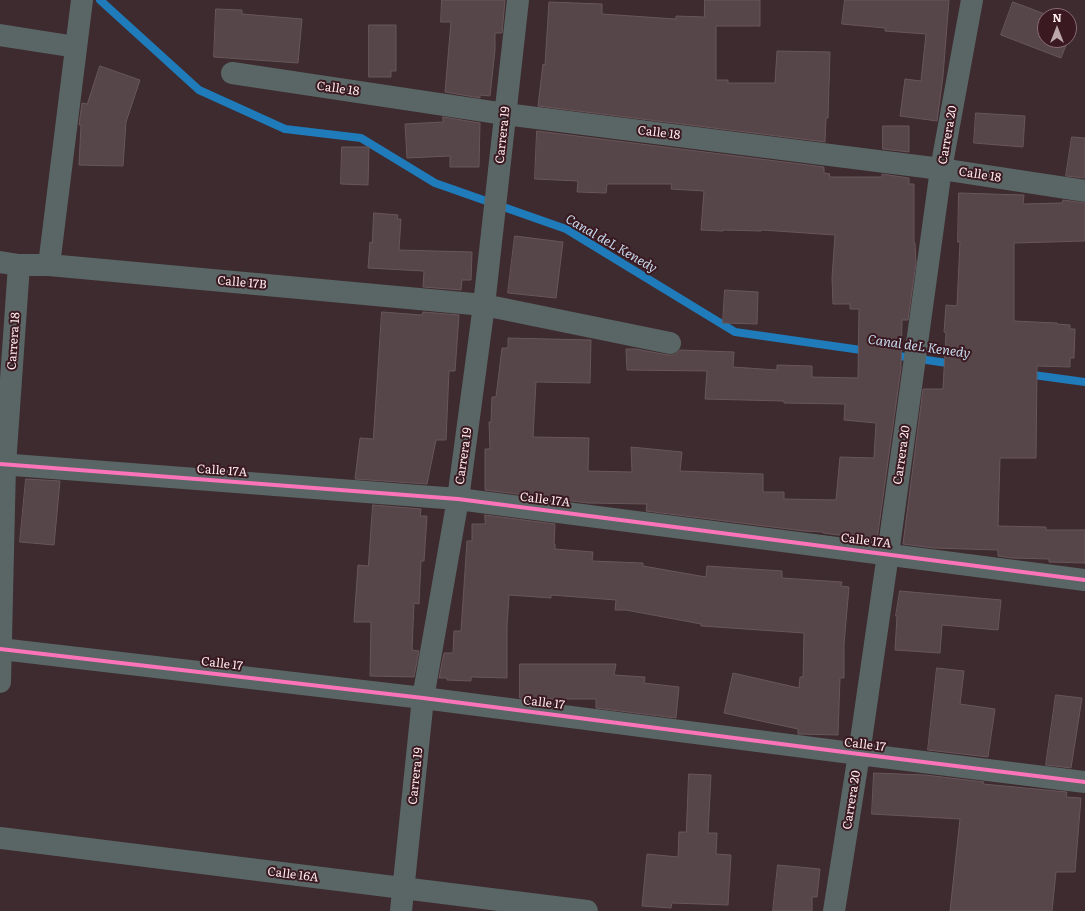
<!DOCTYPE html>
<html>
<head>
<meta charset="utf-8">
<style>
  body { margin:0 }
  #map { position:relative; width:1085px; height:911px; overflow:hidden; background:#3d2b2f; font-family:Literata,serif }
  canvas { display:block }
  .north { position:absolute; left:1037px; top:8px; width:40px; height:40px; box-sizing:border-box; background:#3a1921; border:1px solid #886d73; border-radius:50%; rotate:0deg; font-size:11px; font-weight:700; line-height:16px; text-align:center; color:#feebee }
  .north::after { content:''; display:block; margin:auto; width:14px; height:18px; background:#baa8ab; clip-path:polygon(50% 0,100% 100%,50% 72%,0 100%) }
</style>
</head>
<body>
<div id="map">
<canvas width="1085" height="911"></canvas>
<div class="north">N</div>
</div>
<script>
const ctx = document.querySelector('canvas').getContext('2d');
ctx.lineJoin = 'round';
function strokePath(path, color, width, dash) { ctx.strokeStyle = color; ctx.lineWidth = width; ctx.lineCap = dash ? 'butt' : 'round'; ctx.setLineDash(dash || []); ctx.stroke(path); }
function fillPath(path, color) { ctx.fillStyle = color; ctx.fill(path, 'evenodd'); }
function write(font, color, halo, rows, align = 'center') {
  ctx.font = font + ' Literata,serif'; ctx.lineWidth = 4; ctx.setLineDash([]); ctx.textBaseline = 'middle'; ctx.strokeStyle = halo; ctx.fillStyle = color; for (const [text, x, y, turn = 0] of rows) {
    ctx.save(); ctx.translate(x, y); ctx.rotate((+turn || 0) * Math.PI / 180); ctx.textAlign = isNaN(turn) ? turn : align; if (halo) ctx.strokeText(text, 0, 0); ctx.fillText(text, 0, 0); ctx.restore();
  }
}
strokePath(new Path2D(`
  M 100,0 L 199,90 L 285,129 L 361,138 L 435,183 L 566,229 L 735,332 L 868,351
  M 892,355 L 954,364
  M 1026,374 L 1085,382`), '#1f7bba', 8);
const building = new Path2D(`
  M 442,0 L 505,0 L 502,33 L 495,33 L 495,50 L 490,96 L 480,95 L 480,98 L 445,92 L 451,22 L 441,22 Z
  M 705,0 L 760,0 L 760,26 L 716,26 L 716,80 L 728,80 L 728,83 L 775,83 L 777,51 L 830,52 L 828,118 L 826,118 L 825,142 L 538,106 L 543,64 L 545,65 L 549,2 L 602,4 L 602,14 L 676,19 L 676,16 L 704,17 Z
  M 845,0 L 949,0 L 943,76 L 937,121 L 900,116 L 905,79 L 921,81 L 926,34 L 885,31 L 885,28 L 842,24 Z
  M 1013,2 L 1050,16 L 1045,16 L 1045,40 L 1068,40 L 1061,58 L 1001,35 Z
  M 216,9 L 242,10 L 242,14 L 302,19 L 298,63 L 214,57 Z
  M 1069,23 L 1074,25 L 1069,37 Z
  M 369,25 L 396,25 L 396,71 L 391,71 L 391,77 L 369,77 Z
  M 100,66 L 140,80 L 126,122 L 123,166 L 79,165 L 81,125 L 79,125 L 82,103 L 87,104 Z
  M 976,113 L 1025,116 L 1023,147 L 974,143 Z
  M 443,117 L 480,123 L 479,167 L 450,167 L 450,156 L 407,158 L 405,124 L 443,122 Z
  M 883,126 L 909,126 L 909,152 L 883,149 Z
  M 537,131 L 824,167 L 824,173 L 830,174 L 829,177 L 882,177 L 882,174 L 909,178 L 909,184 L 914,184 L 914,243 L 915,243 L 916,263 L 908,320 L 902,320 L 901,368 L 877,540 L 823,533 L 823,532 L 804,531 L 646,511 L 647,504 L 588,503 L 485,490 L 485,449 L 490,449 L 489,422 L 491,422 L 492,397 L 496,397 L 502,348 L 508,348 L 508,338 L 591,340 L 590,383 L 536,382 L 533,437 L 589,438 L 588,471 L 632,472 L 631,447 L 682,452 L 680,471 L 763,474 L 763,492 L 784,492 L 784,499 L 836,500 L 840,457 L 874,458 L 876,423 L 844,420 L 845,404 L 784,403 L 784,401 L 705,399 L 707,371 L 627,370 L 626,349 L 636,349 L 668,355 L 674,355 L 680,350 L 734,352 L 733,367 L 777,370 L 777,365 L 812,366 L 812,377 L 858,378 L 859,309 L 850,309 L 850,304 L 833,304 L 832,278 L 835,235 L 762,230 L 761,231 L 723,230 L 723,231 L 701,230 L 704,191 L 671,189 L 672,184 L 607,184 L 606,193 L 577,192 L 578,181 L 535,179 Z
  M 1072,137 L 1085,138 L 1085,178 L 1066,176 Z
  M 342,147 L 369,147 L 368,185 L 341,184 Z
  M 959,193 L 1024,195 L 1023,204 L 1062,203 L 1063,200 L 1085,203 L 1085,241 L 1014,243 L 1014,321 L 1057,323 L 1057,324 L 1070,325 L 1070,329 L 1075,329 L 1074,358 L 1070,358 L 1070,367 L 1037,366 L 1036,458 L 1000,458 L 998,526 L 1046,527 L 1046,530 L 1085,530 L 1085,563 L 1049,562 L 1049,559 L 1012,558 L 998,556 L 998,550 L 934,548 L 903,544 L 923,389 L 943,389 L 946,333 L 944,332 L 946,305 L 957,306 L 960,242 L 958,242 Z
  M 374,213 L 398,215 L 397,219 L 401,219 L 399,250 L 472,252 L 471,280 L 462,280 L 461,290 L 423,287 L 424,271 L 368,268 L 370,242 L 372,243 Z
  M 515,236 L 563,242 L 556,298 L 508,293 Z
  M 725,290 L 758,292 L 757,324 L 723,323 Z
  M 382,312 L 422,315 L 423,312 L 459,315 L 455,371 L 449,371 L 446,440 L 436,440 L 427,484 L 355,479 L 360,438 L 373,439 Z
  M 26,479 L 60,481 L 54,545 L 20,542 Z
  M 373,505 L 421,509 L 420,516 L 427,516 L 424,561 L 421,561 L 419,604 L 414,603 L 412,650 L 419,651 L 414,677 L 370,676 L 371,622 L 354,622 L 358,565 L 368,566 Z
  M 485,515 L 555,524 L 554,544 L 555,544 L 555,549 L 593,552 L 592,561 L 643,563 L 643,566 L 706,577 L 707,566 L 782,571 L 782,578 L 842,582 L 841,586 L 849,587 L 844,644 L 844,678 L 840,678 L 838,735 L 798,734 L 798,729 L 724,713 L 733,673 L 799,688 L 800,677 L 803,677 L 804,633 L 701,626 L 701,624 L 626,610 L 615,610 L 616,600 L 551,595 L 551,598 L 509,595 L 507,627 L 507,678 L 471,677 L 471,681 L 447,680 L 447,678 L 439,678 L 444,653 L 453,653 L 454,631 L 461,631 L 467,541 L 472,541 L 472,524 L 485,524 Z
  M 900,591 L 1001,600 L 998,630 L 942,625 L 940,653 L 895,650 L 897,616 L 896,616 Z
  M 520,664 L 616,664 L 614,675 L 645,677 L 644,683 L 679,687 L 676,718 L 596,708 L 596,699 L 532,699 L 520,698 Z
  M 937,668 L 964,671 L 960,704 L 995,709 L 988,757 L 928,750 Z
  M 1056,695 L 1082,698 L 1071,768 L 1046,765 Z
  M 874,773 L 925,775 L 984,782 L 983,784 L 1067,792 L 1066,797 L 1081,798 L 1075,872 L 1056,872 L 1052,911 L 950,911 L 960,819 L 872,814 Z
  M 689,774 L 711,775 L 708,833 L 717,833 L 716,854 L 731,855 L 728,905 L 672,903 L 671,908 L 642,906 L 647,854 L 678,857 L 679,832 L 686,832 Z
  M 778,865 L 820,869 L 817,897 L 812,897 L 812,911 L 773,911 Z`);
fillPath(building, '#564649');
strokePath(building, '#67565a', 1);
strokePath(new Path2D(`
  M 0,35 L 76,47
  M 232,73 L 505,114 L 941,169 L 1085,191
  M 0,262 L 19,265 L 49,265 L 484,305 L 670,343
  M 49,265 L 82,0
  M 0,464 L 458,499 L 1085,580
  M 0,649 L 423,698 L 859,754 L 1085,782
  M 0,682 L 5,465 L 19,265
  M 0,838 L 587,911
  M 401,911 L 423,698 L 458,499 L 484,305 L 518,0
  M 834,911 L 859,754 L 888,554 L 941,169 L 972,0`), '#5a6665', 22);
strokePath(new Path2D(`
  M 0,464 L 458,499 L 1085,580
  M 0,649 L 423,698 L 859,754 L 1085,782`), '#fb73b8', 4);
write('12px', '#feebee', '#3a1921', [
  ["Calle 18",338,89,8],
  ["Calle 18",659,133,7],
  ["Carrera 19",503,135,-84],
  ["Carrera 20",948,135,-80],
  ["Calle 18",980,175,9],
  ["Calle 17B",242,283,5],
  ["Carrera 18",14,341,-86],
  ["Carrera 20",902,455,-82],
  ["Carrera 19",464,456,-82],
  ["Calle 17A",222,471,4],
  ["Calle 17A",545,500,7],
  ["Calle 17A",866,541,7],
  ["Calle 17",222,664,7],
  ["Calle 17",544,703,7],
  ["Calle 17",865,745,7],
  ["Carrera 19",416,776,-84],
  ["Carrera 20",852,800,-81],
  ["Calle 16A",293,875,7]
]);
write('italic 13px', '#c7dbee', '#3a1921', [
  ["Canal deL Kenedy",611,244,30],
  ["Canal deL Kenedy",919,347,8]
]);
</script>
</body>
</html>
